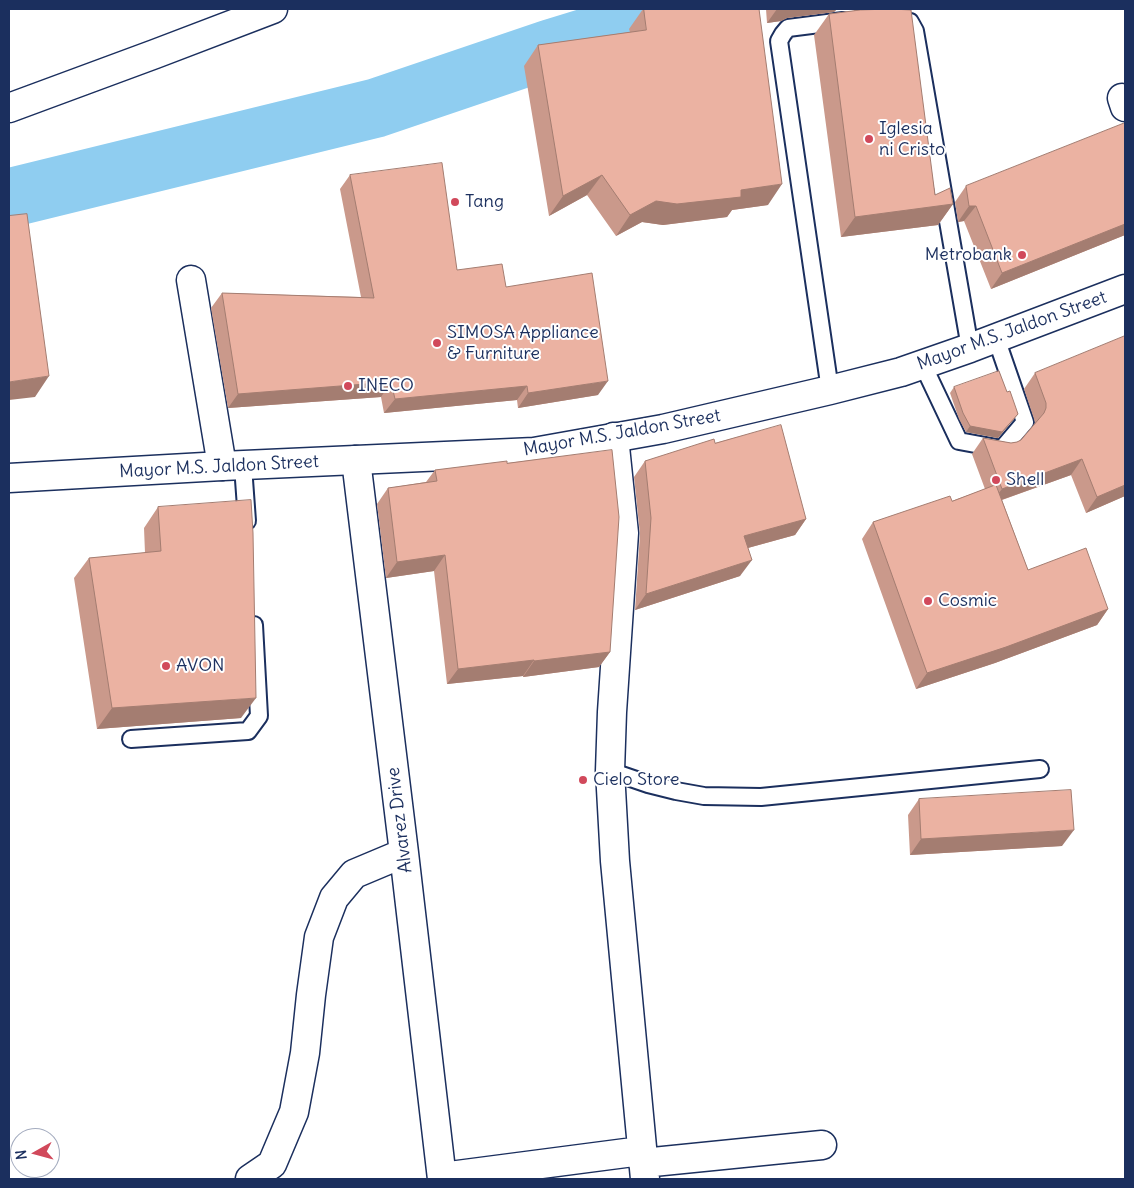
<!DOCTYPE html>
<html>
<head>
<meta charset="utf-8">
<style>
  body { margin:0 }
  #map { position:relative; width:1134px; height:1188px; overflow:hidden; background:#fff; font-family:Delius,sans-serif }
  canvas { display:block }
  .frame { position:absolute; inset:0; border:10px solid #1b2f5e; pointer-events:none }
  .north { position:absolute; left:10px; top:1128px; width:50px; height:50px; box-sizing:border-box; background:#fff; border:1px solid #a4acbf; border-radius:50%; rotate:263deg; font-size:14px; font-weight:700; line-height:20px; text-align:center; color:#1b2f5e }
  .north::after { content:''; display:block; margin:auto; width:18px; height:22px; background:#d1495b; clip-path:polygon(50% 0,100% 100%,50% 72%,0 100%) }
</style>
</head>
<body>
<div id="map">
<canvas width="1134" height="1188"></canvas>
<div class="frame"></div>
<div class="north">N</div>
</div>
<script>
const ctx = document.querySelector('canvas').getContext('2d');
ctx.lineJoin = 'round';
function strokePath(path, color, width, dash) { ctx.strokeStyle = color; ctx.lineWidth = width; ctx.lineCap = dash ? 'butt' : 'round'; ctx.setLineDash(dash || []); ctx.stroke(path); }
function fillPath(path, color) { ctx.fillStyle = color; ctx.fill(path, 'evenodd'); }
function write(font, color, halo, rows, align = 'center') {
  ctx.font = font + ' Delius,sans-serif'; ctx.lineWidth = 4; ctx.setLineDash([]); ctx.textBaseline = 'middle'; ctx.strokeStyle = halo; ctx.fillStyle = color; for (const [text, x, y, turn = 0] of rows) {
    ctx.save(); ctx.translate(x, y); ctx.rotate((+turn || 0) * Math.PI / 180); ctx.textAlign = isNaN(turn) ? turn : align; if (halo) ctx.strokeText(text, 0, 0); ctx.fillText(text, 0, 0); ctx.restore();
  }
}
strokePath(new Path2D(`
  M 9,198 L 376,108 L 550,49 L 680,9`), '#8fcdf0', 59);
const service = new Path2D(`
  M 894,20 L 910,22 L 915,31 L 970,348
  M 923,365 L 959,441 L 1002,449 L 1025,422 L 996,338
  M 830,390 L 779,41 L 783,34 L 788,28 L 843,21
  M 243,466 L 247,521
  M 131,739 L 248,731 L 259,716 L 254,625
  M 610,771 L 648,784 L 676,791 L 704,796 L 761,797 L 1040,769`);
const minor = new Path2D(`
  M 1122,98 L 1125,107
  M 9,108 L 155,54 L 273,9
  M 191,280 L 222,466
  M 614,437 L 624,533 L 612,712 L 610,771 L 615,861 L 645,1179
  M 356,460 L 404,853 L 442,1179
  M 643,1163 L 822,1145
  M 442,1177 L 641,1151
  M 250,1179 L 272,1164 L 294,1112 L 305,1053 L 311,995 L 319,937 L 334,898 L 354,874 L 404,853`);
const secondary = new Path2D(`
  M 9,478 L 222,466 L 534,452 L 663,429 L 830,390 L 901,372 L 970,348 L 1125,289`);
strokePath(service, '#1b2f5e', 20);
strokePath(minor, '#1b2f5e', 31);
strokePath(secondary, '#1b2f5e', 31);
strokePath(service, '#fff', 16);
strokePath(minor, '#fff', 28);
strokePath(secondary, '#fff', 28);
fillPath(new Path2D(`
  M 643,9 L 759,9 L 768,205 L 732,210 L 727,217 L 663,225 L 642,222 L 616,236 L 587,195 L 549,216 L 524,66 L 538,45 L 630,32 L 629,29 Z
  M 766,9 L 837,9 L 834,12 L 787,18 L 781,21 L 767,23 Z
  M 854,9 L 895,9 L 935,195 L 953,204 L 938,225 L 841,237 L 814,35 L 829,14 L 859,10 L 854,11 Z
  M 1125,123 L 1125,235 L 991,289 L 964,221 L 958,222 L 955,202 L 966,186 Z
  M 350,175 L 457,270 L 506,287 L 598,395 L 518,408 L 517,400 L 384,413 L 381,397 L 228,408 L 211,308 L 222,293 L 361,297 L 340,189 Z
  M 1125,336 L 1125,496 L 1086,513 L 1071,475 L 1002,500 L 1028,570 L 1108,609 L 1097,625 L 995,663 L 916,689 L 862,539 L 873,522 L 952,501 L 985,489 L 972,454 L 983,438 L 1011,443 L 1017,442 L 1021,440 L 1035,423 L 1034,419 L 1024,389 L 1035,373 Z
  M 954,387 L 1007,392 L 1018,414 L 998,438 L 966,432 L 959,419 L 950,393 Z
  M 715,443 L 806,519 L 795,535 L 748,548 L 740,576 L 635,610 L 640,534 L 634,477 L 645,461 Z
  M 507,463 L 610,652 L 599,667 L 523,677 L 523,676 L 447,684 L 434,571 L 386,578 L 377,504 L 388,488 L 426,482 L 435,470 Z
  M 158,507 L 241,718 L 97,729 L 74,578 L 89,558 L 145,553 L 144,528 Z
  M 919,799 L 1062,846 L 910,855 L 908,815 Z`), '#ca998b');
fillPath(new Path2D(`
  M 777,9 L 837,9 L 834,12 L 787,18 L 781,21 L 767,23 Z
  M 855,9 L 895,9 L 894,10 L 854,11 Z
  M 602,175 L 587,195 L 549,216 L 563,196 Z
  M 782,184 L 768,205 L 732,210 L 727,217 L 663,225 L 642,222 L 616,236 L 630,215 L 656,201 Z
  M 953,204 L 938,225 L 841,237 L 855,217 Z
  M 969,206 L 976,206 L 964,221 L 958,222 Z
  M 1125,224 L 1125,235 L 991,289 L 1002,273 Z
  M 49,376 L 35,397 L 9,400 L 9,382 Z
  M 608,381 L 598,395 L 518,408 L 528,393 Z
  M 391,382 L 381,397 L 228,408 L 238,394 Z
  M 527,386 L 517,400 L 384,413 L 395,399 Z
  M 1018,414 L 998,438 L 966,432 L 970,426 Z
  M 1082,459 L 1071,475 L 990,504 L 1002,489 Z
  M 1125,485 L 1125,496 L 1086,513 L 1097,497 Z
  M 806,519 L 795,535 L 733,552 L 744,536 Z
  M 445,555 L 434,571 L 386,578 L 397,562 Z
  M 752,560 L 740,576 L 635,610 L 646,594 Z
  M 1108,609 L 1097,625 L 995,663 L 916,689 L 927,673 Z
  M 610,652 L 599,667 L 523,677 L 534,661 Z
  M 534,660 L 523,676 L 447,684 L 458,669 Z
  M 256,698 L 241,718 L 97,729 L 112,708 Z
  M 1074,830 L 1062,846 L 910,855 L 921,839 Z`), '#a47d71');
const building = new Path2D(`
  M 644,9 L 759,9 L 782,184 L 741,190 L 741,197 L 677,204 L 656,201 L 630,215 L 602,175 L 563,196 L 538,45 L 646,30 Z
  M 892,9 L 911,10 L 935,195 L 950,188 L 953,204 L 855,217 L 829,14 L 860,10 Z
  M 1125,123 L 1125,224 L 1002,273 L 976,206 L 969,206 L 966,186 Z
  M 442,163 L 457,270 L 502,264 L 506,287 L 592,273 L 608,381 L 528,393 L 527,386 L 395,399 L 391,382 L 238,394 L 222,293 L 374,298 L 350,175 Z
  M 27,214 L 49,376 L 9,382 L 9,216 Z
  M 1125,336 L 1125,485 L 1097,497 L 1082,459 L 1002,489 L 983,438 L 1011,443 L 1017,442 L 1021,440 L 1044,413 L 1046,408 L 1046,403 L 1035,373 Z
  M 999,371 L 1007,392 L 1010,391 L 1018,414 L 1002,432 L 970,426 L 963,413 L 954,387 Z
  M 781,425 L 806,519 L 744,536 L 752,560 L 646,594 L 651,518 L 645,461 L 714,439 L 715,443 Z
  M 612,450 L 619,517 L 610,652 L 534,661 L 534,660 L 458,669 L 445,555 L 397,562 L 388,488 L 437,481 L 435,470 L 507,461 L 507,463 Z
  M 996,485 L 1028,570 L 1086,548 L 1108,609 L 1006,647 L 927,673 L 873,522 L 950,496 L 952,501 Z
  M 251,500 L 253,533 L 256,698 L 112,708 L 89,558 L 161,551 L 158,507 Z
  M 1071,790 L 1074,830 L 921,839 L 919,799 Z`);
fillPath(building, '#ebb2a2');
strokePath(building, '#a47d71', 1);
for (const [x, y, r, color] of [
  [869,139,5,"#d1495b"],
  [455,202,5,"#d1495b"],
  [1022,255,5,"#d1495b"],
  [437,343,5,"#d1495b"],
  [348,386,5,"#d1495b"],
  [996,480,5,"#d1495b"],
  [928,601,5,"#d1495b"],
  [166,666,5,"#d1495b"],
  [583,780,5,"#d1495b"]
]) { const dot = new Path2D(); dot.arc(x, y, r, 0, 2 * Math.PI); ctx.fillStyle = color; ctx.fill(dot); strokePath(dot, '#fff', 2); }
write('18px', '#1b2f5e', '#fff', [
  ["Iglesia",879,129],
  ["ni Cristo",879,150],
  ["Tang",465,202],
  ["Metrobank",1012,255,"right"],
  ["SIMOSA Appliance",447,333],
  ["& Furniture",447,354],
  ["INECO",358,386],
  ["Shell",1006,480],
  ["Cosmic",938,601],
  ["AVON",176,666],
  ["Cielo Store",593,780]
], 'left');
write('18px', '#1b2f5e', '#fff', [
  ["Mayor M.S. Jaldon Street",1012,331,-20],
  ["Mayor M.S. Jaldon Street",622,433,-10],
  ["Mayor M.S. Jaldon Street",219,467,-3],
  ["Alvarez Drive",400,820,-97]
]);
</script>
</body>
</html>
